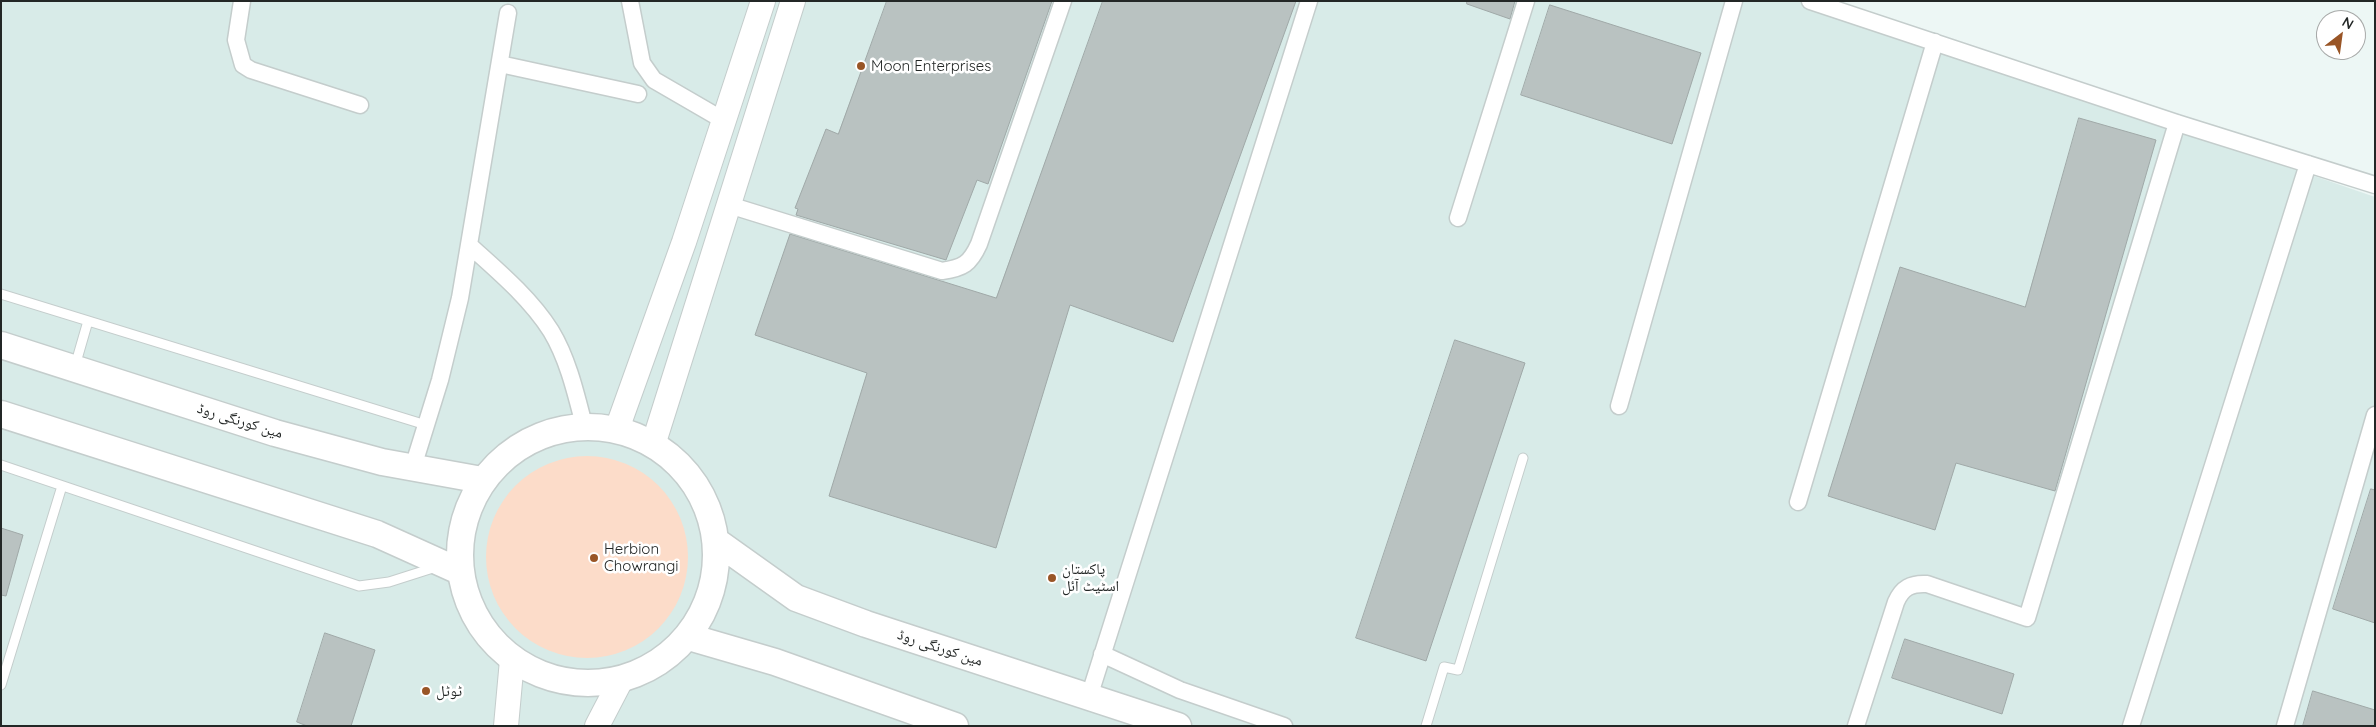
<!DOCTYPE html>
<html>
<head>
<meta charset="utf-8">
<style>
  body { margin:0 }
  #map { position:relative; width:2376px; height:727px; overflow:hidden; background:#edf7f5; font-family:Quicksand,sans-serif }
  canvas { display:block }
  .frame { position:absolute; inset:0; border:2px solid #232726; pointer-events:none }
  .north { position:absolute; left:2316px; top:10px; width:50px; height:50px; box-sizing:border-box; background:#fff; border:1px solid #a7a9a8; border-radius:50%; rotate:30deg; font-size:14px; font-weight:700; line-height:20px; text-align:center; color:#232726 }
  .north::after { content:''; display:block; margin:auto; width:18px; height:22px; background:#995526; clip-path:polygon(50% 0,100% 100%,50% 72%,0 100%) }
</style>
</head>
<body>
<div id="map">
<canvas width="2376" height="727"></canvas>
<div class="frame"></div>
<div class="north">N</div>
</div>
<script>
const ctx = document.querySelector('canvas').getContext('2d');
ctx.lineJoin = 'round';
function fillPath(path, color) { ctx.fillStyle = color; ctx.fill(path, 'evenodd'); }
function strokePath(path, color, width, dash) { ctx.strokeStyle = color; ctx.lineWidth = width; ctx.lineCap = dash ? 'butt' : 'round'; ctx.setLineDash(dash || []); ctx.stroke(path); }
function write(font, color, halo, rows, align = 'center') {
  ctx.font = font + ' Quicksand,"Noto Naskh Arabic",sans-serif'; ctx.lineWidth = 5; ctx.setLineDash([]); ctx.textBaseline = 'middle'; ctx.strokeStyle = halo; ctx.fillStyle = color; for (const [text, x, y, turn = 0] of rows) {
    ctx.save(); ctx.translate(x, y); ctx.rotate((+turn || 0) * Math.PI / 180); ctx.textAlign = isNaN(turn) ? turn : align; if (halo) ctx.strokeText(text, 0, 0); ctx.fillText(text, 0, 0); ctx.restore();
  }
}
fillPath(new Path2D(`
  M 1,1 L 1808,1 L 2375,197 L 2375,726 L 1,726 Z`), '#d8ebe8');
fillPath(new Path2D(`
  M486 557a101 101 0 1 1 202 0a101 101 0 1 1-202 0Z`), '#fcdcc9');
const building = new Path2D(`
  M 887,1 L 1052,1 L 988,184 L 977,180 L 946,260 L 796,215 L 798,209 L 795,208 L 826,129 L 838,134 Z
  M 1103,1 L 1296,1 L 1173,342 L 1070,305 L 996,548 L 829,496 L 867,373 L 755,335 L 790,234 L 996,298 Z
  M 1467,1 L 1515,1 L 1510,19 L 1467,4 Z
  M 1550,5 L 1701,53 L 1672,144 L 1521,95 Z
  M 2079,118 L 2156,140 L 2055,491 L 1956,463 L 1935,530 L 1828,496 L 1900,267 L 2025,307 Z
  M 1455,340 L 1525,363 L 1426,661 L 1356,638 Z
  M 2371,489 L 2375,490 L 2375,623 L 2333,609 Z
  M 1,528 L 23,535 L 6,596 L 1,595 Z
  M 325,633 L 375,650 L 351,726 L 307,726 L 297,722 Z
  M 1905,639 L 2014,674 L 2002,714 L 1892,678 Z
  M 2313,691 L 2375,710 L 2375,726 L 2303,726 Z`);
fillPath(building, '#b9c2c1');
strokePath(building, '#a0a9a8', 1);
const service = new Path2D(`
  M 1,294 L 426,425
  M 75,366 L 88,321
  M 1,465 L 359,586 L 389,582 L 436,567
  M 1,685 L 62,486
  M 1426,726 L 1444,667 L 1458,670 L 1523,458`);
const minor = new Path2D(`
  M 242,1 L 236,40 L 243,65 L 251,70 L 360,105
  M 630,1 L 642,63 L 654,80 L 723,120
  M 1810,1 L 2177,123 L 2375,185
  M 500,64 L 638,94
  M 729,205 L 942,271 C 963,268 970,264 979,244 L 1063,1
  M 1458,218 L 1526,1
  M 469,245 C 498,271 530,298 551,331 C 568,359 576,394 584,425
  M 1619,406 L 1734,1
  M 413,467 L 440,380 L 460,298 L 508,13
  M 1798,502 L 1935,42
  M 1102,654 L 1180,690 L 1284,726
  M 1089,697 L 1309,1
  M 1856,726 L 1896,602 C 1902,588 1911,583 1927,584 L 2027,618 L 2177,123
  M 2131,726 L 2308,164
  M 2285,726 L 2375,415`);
const secondary = new Path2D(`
  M 617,429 L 684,242 L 763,1
  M 654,442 L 793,1
  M 506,726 L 512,660
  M 597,726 L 621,680`);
const primary = new Path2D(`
  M 1,345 L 275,433 L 382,462 L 482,480
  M 1,414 L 377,534 L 459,571
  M460 555a128 128 0 1 1 256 0a128 128 0 1 1-256 0Z
  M 716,541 L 796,598 L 866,624 L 1178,726
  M 689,637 L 775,662 L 955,726`);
strokePath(service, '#c4cdcc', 11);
strokePath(minor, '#c4cdcc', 19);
strokePath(secondary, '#c4cdcc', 26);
strokePath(primary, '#c4cdcc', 29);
strokePath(service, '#fff', 9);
strokePath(minor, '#fff', 16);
strokePath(secondary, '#fff', 24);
strokePath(primary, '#fff', 26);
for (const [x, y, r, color] of [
  [861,66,5,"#995526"],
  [594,558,5,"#995526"],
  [1052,578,5,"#995526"],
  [426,691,5,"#995526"]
]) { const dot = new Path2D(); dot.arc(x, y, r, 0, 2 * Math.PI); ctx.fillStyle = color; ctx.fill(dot); strokePath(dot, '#fff', 2); }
write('15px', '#232726', '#fff', [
  ["Moon Enterprises",871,66],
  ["Herbion",604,549],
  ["Chowrangi",604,566],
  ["پاکستان",1062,569],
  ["اسٹیٹ آئل",1062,586],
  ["ٹوٹل",436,691]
], 'left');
write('15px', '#232726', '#fff', [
  ["مین کورنگی روڈ",240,421,17],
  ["مین کورنگی روڈ",940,648,18]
]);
</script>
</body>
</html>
